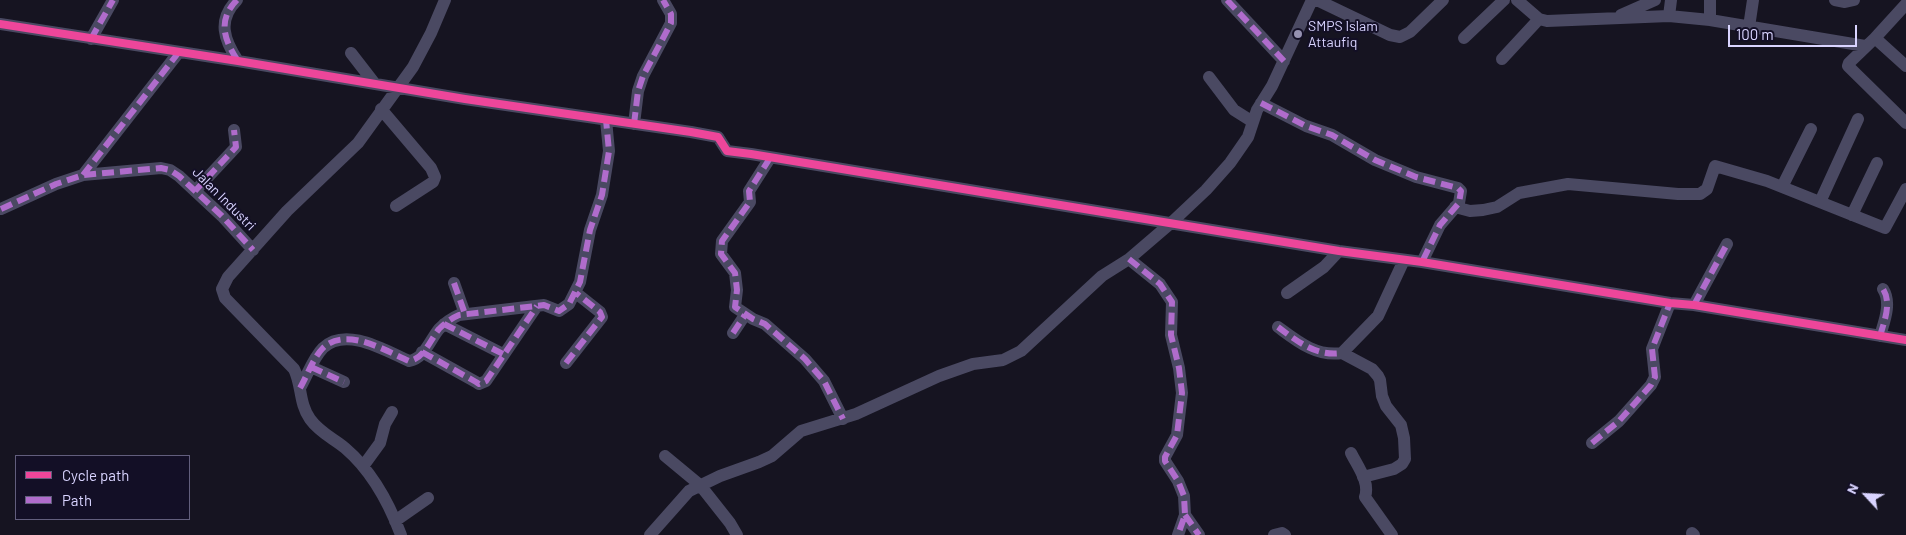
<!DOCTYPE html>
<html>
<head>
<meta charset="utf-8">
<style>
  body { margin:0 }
  #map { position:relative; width:1906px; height:535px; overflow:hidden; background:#161421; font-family:Barlow,sans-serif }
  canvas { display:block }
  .legend { position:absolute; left:15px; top:455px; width:175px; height:65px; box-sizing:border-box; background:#130f26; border:1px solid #625e7d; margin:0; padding:6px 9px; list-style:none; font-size:15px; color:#d9d4ff }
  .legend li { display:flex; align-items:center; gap:10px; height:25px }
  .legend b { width:25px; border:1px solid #625e7d }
  .north { position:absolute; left:1841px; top:470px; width:50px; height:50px; -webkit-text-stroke:4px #130f26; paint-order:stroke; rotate:295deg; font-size:14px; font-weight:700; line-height:20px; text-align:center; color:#d9d4ff }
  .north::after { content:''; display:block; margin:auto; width:18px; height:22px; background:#d9d4ff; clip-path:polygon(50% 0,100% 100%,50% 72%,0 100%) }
  .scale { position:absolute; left:1728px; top:25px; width:129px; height:22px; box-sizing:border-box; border:2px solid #d9d4ff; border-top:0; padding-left:6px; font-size:15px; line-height:18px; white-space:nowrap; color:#d9d4ff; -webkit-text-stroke:4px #130f26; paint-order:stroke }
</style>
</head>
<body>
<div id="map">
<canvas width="1906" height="535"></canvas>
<ul class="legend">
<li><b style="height:6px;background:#ed469a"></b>Cycle path</li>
<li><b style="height:6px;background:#b06ccc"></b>Path</li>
</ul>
<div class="north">N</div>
<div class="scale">100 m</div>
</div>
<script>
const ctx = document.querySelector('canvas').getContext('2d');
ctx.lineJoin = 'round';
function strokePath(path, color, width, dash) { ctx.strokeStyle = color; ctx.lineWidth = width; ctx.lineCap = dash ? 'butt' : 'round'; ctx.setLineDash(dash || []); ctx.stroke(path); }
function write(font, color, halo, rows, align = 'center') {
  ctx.font = font + ' Barlow,sans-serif'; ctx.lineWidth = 4; ctx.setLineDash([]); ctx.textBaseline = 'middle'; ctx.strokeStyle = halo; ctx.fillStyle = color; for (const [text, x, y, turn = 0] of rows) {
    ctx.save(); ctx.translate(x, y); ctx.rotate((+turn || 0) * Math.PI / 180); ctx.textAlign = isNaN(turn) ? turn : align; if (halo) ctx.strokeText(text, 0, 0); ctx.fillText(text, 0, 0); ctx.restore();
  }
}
strokePath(new Path2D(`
  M 237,0 C 217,20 224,40 238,61
  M 1227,0 L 1284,61
  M 1317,0 L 1390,35 L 1400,37 L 1410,32 L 1443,0
  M 1517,0 L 1539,19 L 1547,21 L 1669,16 L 1710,20 L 1865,46
  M 1835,0 L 1845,2 L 1854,0
  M 1906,4 L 1875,38 L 1906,66
  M 1621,15 L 1655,0
  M 1669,16 L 1671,0
  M 1710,20 L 1710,0
  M 0,24 L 238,61 L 465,99 L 691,132 L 718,137 L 727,151 L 751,154 L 1339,251 L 1422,262 L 1670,303 L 1694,305 L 1906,340
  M 1749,27 L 1753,0
  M 1464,38 L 1504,0
  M 1875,38 L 1849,63 L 1848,66 L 1906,123
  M 91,39 L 113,0
  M 351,53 L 375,84
  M 1502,59 L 1539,19
  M 1209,77 L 1234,110 L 1253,122
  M 1261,103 L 1306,126 L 1332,135 L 1375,160 L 1416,177 L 1458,188 L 1461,191 L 1459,203 L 1440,225 L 1422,262
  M 381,109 L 431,168 L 435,177 L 433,182 L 396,206
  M 634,124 L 638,91 L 643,76 L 671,23 L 671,14 L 663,0
  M 770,158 L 749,191 L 750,202 L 722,241 L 721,254 L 735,273 L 737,290 L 735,307 L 753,319 L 765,324 L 805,359 L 824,381 L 843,419
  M 83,175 L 179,52
  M 1782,187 L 1811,129
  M 195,191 L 236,147 L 234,130
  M 1820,202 L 1858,119
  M 1455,207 L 1470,211 L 1483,210 L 1497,207 L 1519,193 L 1568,184 L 1678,194 L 1700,194 L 1707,189 L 1715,166 L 1767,181 L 1885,228 L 1906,189
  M 1,209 L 56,184 L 83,175 L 161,168 L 170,170 L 179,176 L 222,216 L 253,250
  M 1852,215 L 1877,163
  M 1129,259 L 1160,284 L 1172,302 L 1171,335 L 1179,368 L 1182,393 L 1177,435 L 1165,457 L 1165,461 L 1178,481 L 1184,496 L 1185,515 L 1178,535
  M 454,283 L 465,314
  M 1287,293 L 1324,267 L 1339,251
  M 1694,305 L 1727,244
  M 444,324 L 503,354
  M 1278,327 C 1297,341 1316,357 1342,353 L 1378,316 L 1404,260
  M 733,333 L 745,315
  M 1880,336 C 1884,322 1892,303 1883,289
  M 422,352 L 476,382 L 479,384 L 486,381 L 537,306
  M 1342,353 L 1372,369 L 1378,376 L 1380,380 L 1382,396 L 1386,406 L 1401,425 L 1404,438 L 1405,459 L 1402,464 L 1394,469 L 1363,477
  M 566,363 L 602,317 L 600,312 L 576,293
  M 311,367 L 344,382
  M 300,388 C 307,376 313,358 323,348 C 346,326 386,351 409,361 C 424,359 430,340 439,329 C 445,323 452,318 459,315 L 544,305 L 559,311 L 569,304 L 580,282 L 590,230 L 602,195 L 609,151 L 606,120
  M 1592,443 L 1619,421 L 1651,385 L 1655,377 L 1652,349 L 1670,303
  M 1351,453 C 1358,467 1370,482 1365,497 L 1392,535
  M 665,456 L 700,485 L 730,523 L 737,535
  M 364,465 L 380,443 L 385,424 L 392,412
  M 1185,515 L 1199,535
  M 395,521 L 428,498
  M 1692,533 L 1694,535
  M 401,535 C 389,503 372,471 345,448 C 333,438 320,433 310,419 C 299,404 302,385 294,369 L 225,298 L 222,289 L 228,277 L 287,211 L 358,143 L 413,67 L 431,33 L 445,0
  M 650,535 L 689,491 L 720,476 L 759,462 L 772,456 L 801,431 L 856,414 L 939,376 L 973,364 L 1003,360 L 1021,351 L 1102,276 L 1129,259 L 1171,223 L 1206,190 L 1230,163 L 1248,137 L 1257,110 L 1272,86 L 1312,0
  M 1274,535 L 1282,533 L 1285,535`), '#4a4962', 12);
strokePath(new Path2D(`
  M 237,0 C 217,20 224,40 238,61
  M 1227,0 L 1284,61
  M 91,39 L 113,0
  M 1261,103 L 1306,126 L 1332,135 L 1375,160 L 1416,177 L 1458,188 L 1461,191 L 1459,203 L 1440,225 L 1422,262
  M 634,124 L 638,91 L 643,76 L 671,23 L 671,14 L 663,0
  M 770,158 L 749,191 L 750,202 L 722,241 L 721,254 L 735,273 L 737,290 L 735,307 L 753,319 L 765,324 L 805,359 L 824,381 L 843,419
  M 83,175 L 179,52
  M 195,191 L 236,147 L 234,130
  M 1,209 L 56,184 L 83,175 L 161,168 L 170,170 L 179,176 L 222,216 L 253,250
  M 1129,259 L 1160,284 L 1172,302 L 1171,335 L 1179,368 L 1182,393 L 1177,435 L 1165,457 L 1165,461 L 1178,481 L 1184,496 L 1185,515 L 1178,535
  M 454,283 L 465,314
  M 1694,305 L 1727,244
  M 444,324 L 503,354
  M 1278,327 C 1297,341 1316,357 1342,353
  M 733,333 L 745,315
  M 1880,336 C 1884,322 1892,303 1883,289
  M 422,352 L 476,382 L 479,384 L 486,381 L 537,306
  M 566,363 L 602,317 L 600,312 L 576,293
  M 311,367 L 344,382
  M 300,388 C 307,376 313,358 323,348 C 346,326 386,351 409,361 C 424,359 430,340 439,329 C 445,323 452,318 459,315 L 544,305 L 559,311 L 569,304 L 580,282 L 590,230 L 602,195 L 609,151 L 606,120
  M 1592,443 L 1619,421 L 1651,385 L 1655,377 L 1652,349 L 1670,303
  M 1185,515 L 1199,535`), '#b06ccc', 6, [12, 6]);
strokePath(new Path2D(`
  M 0,24 L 238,61 L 465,99 L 691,132 L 718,137 L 727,151 L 751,154 L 1339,251 L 1422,262 L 1670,303 L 1694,305 L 1906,340`), '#ed469a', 8);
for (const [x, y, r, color] of [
  [1298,34,5,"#9591b1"]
]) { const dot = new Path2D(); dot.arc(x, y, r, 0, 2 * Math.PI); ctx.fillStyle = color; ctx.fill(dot); strokePath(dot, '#130f26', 2); }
write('14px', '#d9d4ff', '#130f26', [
  ["SMPS Islam",1308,26],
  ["Attaufiq",1308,42]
], 'left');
write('14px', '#d9d4ff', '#130f26', [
  ["Jalan Industri",224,199,45]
]);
</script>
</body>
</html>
